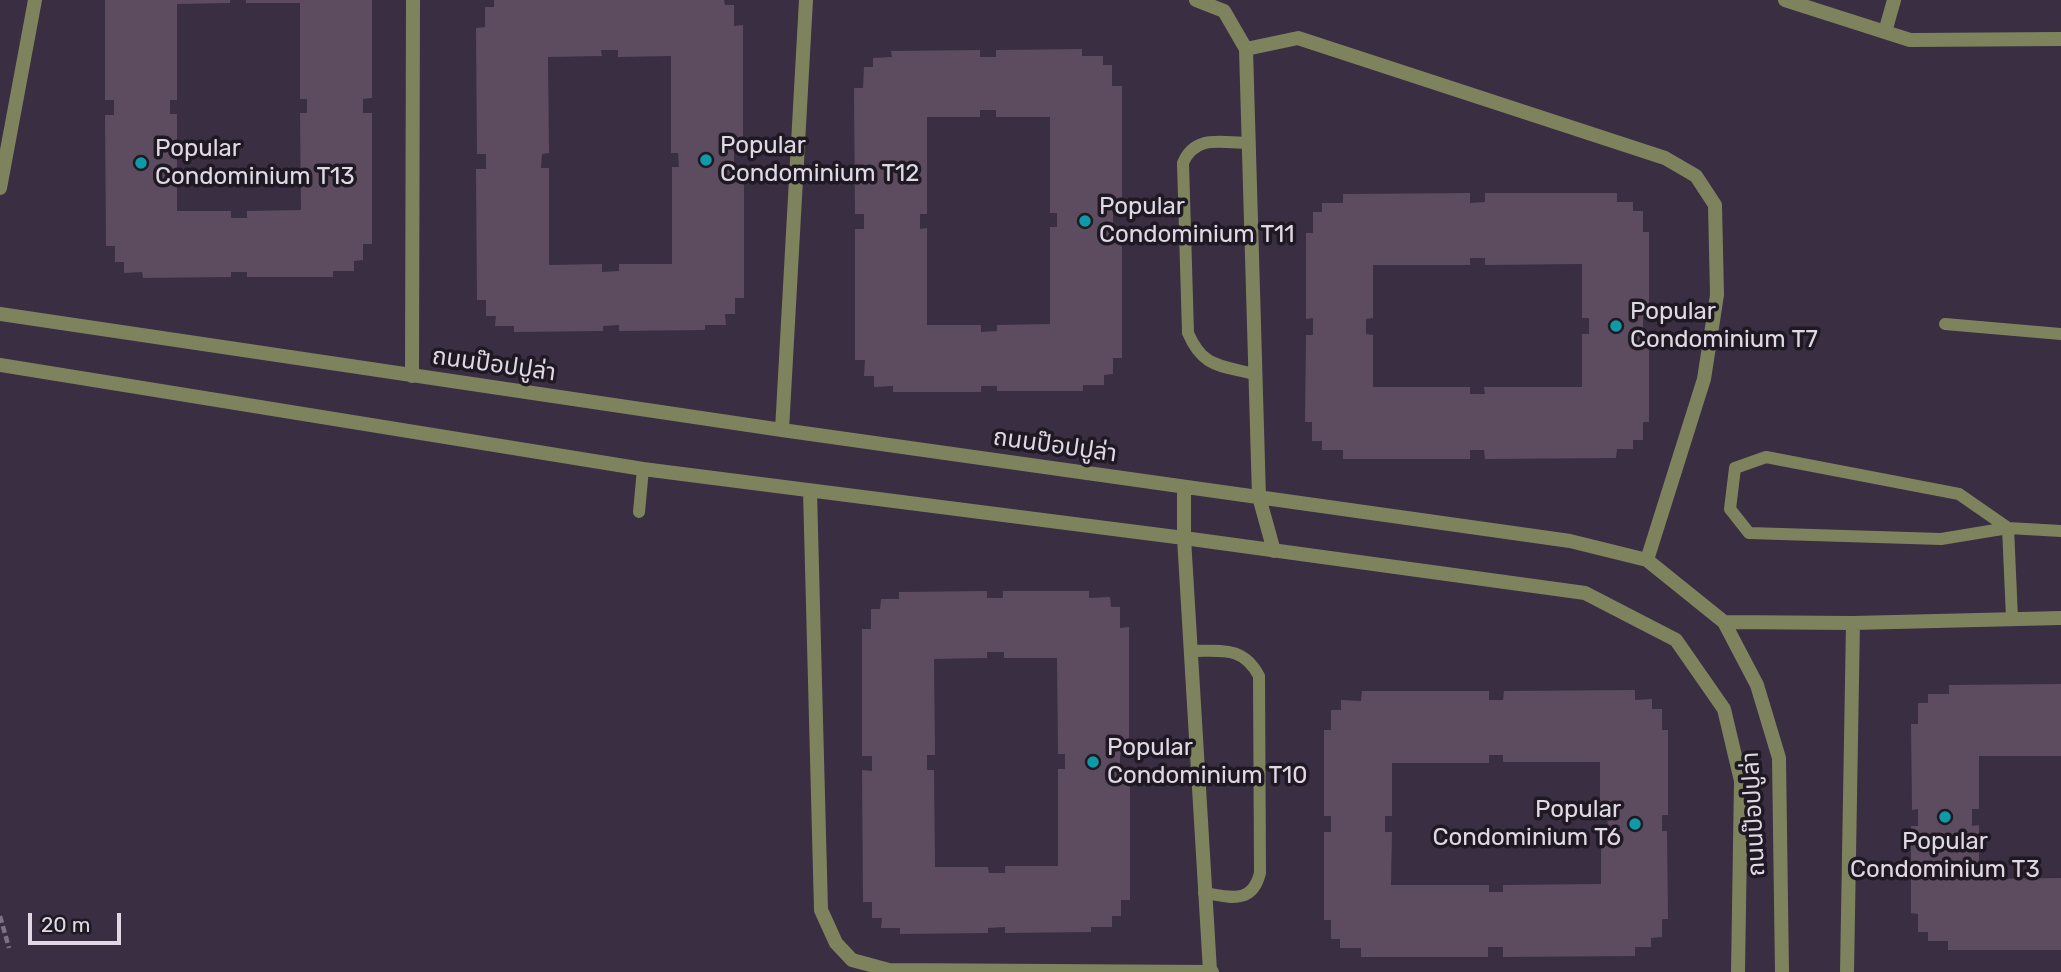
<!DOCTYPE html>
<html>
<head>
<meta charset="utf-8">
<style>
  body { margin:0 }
  #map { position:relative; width:2061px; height:972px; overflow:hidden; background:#392e42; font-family:Rubik,sans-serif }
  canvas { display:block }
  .scale { position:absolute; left:28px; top:913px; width:93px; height:32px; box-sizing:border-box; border:4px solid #e0d9e5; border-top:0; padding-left:9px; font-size:21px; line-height:24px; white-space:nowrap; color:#e0d9e5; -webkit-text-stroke:5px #1e1922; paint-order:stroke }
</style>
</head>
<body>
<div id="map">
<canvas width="2061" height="972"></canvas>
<div class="scale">20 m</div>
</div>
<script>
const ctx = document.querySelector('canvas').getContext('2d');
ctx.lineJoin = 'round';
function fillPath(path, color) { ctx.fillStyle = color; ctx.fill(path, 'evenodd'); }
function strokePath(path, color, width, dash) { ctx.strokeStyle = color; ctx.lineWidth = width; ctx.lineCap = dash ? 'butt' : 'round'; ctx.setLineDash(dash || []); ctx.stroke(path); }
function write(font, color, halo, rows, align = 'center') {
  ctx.font = font + ' Rubik,"Noto Sans Thai",sans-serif'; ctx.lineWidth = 7; ctx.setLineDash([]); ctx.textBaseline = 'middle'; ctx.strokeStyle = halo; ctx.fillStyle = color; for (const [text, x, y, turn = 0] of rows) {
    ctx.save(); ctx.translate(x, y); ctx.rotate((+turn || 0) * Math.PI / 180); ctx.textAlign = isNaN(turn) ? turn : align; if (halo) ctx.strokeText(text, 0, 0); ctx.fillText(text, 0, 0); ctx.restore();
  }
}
fillPath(new Path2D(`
  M 105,0 L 230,0 L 230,3 L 177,4 L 177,100 L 170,100 L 170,114 L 177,114 L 177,211 L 231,211 L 231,218 L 247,218 L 247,211 L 301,210 L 300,113 L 307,113 L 307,99 L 300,99 L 300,3 L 246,3 L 246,0 L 372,0 L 372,98 L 363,99 L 363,113 L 372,113 L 372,244 L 363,244 L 363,260 L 354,261 L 354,271 L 333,271 L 333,277 L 247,277 L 247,272 L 231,272 L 231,277 L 143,278 L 142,272 L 124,273 L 124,262 L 115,262 L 115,246 L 106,246 L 105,115 L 114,115 L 114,100 L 105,100 Z
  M 494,0 L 724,0 L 725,5 L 734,5 L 734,26 L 743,25 L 743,152 L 734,152 L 734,166 L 744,167 L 744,298 L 735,298 L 735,314 L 725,314 L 726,325 L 705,325 L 705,330 L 619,331 L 619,325 L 603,326 L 603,331 L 514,332 L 514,326 L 495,326 L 496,316 L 486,316 L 486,300 L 477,300 L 476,169 L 486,169 L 486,154 L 477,154 L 476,28 L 485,27 L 485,7 L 494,7 ZM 601,50 L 618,50 L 618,57 L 671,56 L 671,153 L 678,153 L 679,167 L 672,167 L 672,264 L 619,264 L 619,271 L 602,272 L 602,264 L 549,265 L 549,168 L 541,168 L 542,154 L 549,153 L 548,57 L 602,56 Z
  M 1082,49 L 1082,56 L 1103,56 L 1103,65 L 1112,65 L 1112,86 L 1122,86 L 1122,212 L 1113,212 L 1113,227 L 1122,227 L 1122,358 L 1113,358 L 1113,374 L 1104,375 L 1104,385 L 1083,385 L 1083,391 L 997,391 L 997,386 L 981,386 L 981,392 L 893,392 L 893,386 L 874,387 L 874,376 L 864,376 L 865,360 L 855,360 L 855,229 L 864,229 L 864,214 L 855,214 L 854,88 L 863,88 L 864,67 L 873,67 L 873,58 L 892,57 L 891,51 L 980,50 L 980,57 L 996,57 L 996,50 ZM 980,110 L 996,110 L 996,117 L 1050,117 L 1050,213 L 1057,213 L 1057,227 L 1050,227 L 1050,324 L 997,325 L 997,331 L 981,332 L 981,325 L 927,325 L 927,228 L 920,229 L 920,214 L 927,214 L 927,117 L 980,117 Z
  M 1470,193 L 1470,203 L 1485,202 L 1485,193 L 1617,193 L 1617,202 L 1633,202 L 1633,211 L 1643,211 L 1643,232 L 1649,232 L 1649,317 L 1643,317 L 1643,333 L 1649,333 L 1649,422 L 1643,422 L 1643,440 L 1633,440 L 1633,449 L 1617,449 L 1616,458 L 1485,459 L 1484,450 L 1470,450 L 1470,459 L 1343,459 L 1343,450 L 1322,450 L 1322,441 L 1312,441 L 1312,422 L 1305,422 L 1306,335 L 1313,335 L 1313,318 L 1306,319 L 1306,233 L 1313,233 L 1313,212 L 1322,212 L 1322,203 L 1343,203 L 1343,194 ZM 1470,258 L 1485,258 L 1485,265 L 1582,264 L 1582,318 L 1589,318 L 1589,334 L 1582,334 L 1582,387 L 1484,387 L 1485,394 L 1470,394 L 1470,387 L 1373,387 L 1373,335 L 1366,334 L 1366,319 L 1373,318 L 1373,265 L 1470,265 Z
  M 987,591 L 987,598 L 1003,598 L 1003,591 L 1089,591 L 1089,598 L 1110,597 L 1111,607 L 1120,607 L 1120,628 L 1129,627 L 1129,754 L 1120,754 L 1120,768 L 1130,769 L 1130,900 L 1121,900 L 1121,916 L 1112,916 L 1112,927 L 1091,927 L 1091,932 L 1005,933 L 1005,927 L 988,928 L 988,933 L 900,934 L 900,928 L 881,928 L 882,918 L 872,918 L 872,902 L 863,902 L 862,770 L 872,771 L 872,756 L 862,756 L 862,629 L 871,629 L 871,609 L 880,609 L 881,599 L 899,599 L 899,592 ZM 987,652 L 1004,652 L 1004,658 L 1057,658 L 1058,754 L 1065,754 L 1065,769 L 1058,769 L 1058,866 L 1005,866 L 1005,873 L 989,873 L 988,867 L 935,867 L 934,770 L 927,770 L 927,755 L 935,755 L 934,659 L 987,658 Z
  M 2061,684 L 2061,756 L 1979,756 L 1979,809 L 1972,809 L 1972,826 L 1979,825 L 1979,879 L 2061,878 L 2061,950 L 1948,950 L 1948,941 L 1928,941 L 1928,932 L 1918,932 L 1918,914 L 1911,913 L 1911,826 L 1918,826 L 1918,809 L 1912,810 L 1911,724 L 1918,724 L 1918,703 L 1928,703 L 1928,694 L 1949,694 L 1949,685 Z
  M 1635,690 L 1635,700 L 1652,699 L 1652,709 L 1662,709 L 1662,730 L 1668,730 L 1668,815 L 1662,815 L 1662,831 L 1667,831 L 1668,919 L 1662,919 L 1662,937 L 1651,938 L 1651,947 L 1635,947 L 1635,956 L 1503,957 L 1503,947 L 1488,947 L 1488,957 L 1361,957 L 1361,948 L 1340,948 L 1340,939 L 1331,939 L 1331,920 L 1324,920 L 1324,832 L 1331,832 L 1331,816 L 1324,816 L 1324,730 L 1331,730 L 1331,710 L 1341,710 L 1341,700 L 1361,701 L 1362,691 L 1489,691 L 1489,700 L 1503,700 L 1504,691 ZM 1489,755 L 1503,755 L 1503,762 L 1600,762 L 1600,816 L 1607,815 L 1608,831 L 1601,831 L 1601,884 L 1503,885 L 1503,892 L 1489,892 L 1489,885 L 1391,885 L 1392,832 L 1385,832 L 1385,816 L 1392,816 L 1392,763 L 1489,763 Z`), '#5d4c5f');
strokePath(new Path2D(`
  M 0,916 L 9,948`), '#7c7283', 4.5, [7, 3.5]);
strokePath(new Path2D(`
  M 1249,143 C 1221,143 1195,134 1183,163 L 1188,333 C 1203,368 1220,365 1254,374
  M 1945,324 L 2061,334
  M 639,512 L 643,469
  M 2008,528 L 1959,494 L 1766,457 L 1735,468 L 1730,509 L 1749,533 L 1941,539 L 2008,528 L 2061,531
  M 2008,528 L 2012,618
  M 1192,651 C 1222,651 1243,646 1259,676 L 1260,873 C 1252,905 1230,897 1204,893`), '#7e835e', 12);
strokePath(new Path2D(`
  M 1196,0 L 1224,11 L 1246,49 L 1259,497 L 1274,551
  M 1785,0 L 1910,40 L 2061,39
  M 1885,32 L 1894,0
  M 1246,49 L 1298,38 L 1665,158 L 1696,176 L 1715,205 L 1717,295 L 1704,379 L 1647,560
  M 0,188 L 35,0
  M 0,314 L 782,430 L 1570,541 L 1647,560 L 1724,622 L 1757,685 L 1779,758 L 1782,972
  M 0,365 L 643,469 L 1184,538 L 1585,593 L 1676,640 L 1724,709 L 1741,781 L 1738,972
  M 412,376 L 413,0
  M 782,430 L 806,0
  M 1184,487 L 1184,538 L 1210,971
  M 810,491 L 821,910 L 836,943 L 852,960 L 889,970 L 1212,972
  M 1724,622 L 1853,623 L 2061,618
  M 1847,972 L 1853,623`), '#7e835e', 14);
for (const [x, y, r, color] of [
  [706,160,7,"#0f9aa8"],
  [141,163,7,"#0f9aa8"],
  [1085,221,7,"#0f9aa8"],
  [1616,326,7,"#0f9aa8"],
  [1093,762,7,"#0f9aa8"],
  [1945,817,7,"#0f9aa8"],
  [1635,824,7,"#0f9aa8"]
]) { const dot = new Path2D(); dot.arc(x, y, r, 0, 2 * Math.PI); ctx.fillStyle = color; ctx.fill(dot); strokePath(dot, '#1e1922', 2.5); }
write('24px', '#e0d9e5', '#1e1922', [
  ["Popular",720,146],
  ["Condominium T12",720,174],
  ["Popular",155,149],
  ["Condominium T13",155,177],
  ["Popular",1099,207],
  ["Condominium T11",1099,235],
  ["Popular",1630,312],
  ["Condominium T7",1630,340],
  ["Popular",1107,748],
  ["Condominium T10",1107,776],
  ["Popular",1621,810,"right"],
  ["Condominium T6",1621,838,"right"],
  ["Popular",1945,842,"center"],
  ["Condominium T3",1945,870,"center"]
], 'left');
write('24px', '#e0d9e5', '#1e1922', [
  ["ถนนป๊อปปูล่า",494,365,8],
  ["ถนนป๊อปปูล่า",1055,446,8],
  ["ถนนป๊อปปูล่า",1754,814,-93]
]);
</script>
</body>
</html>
